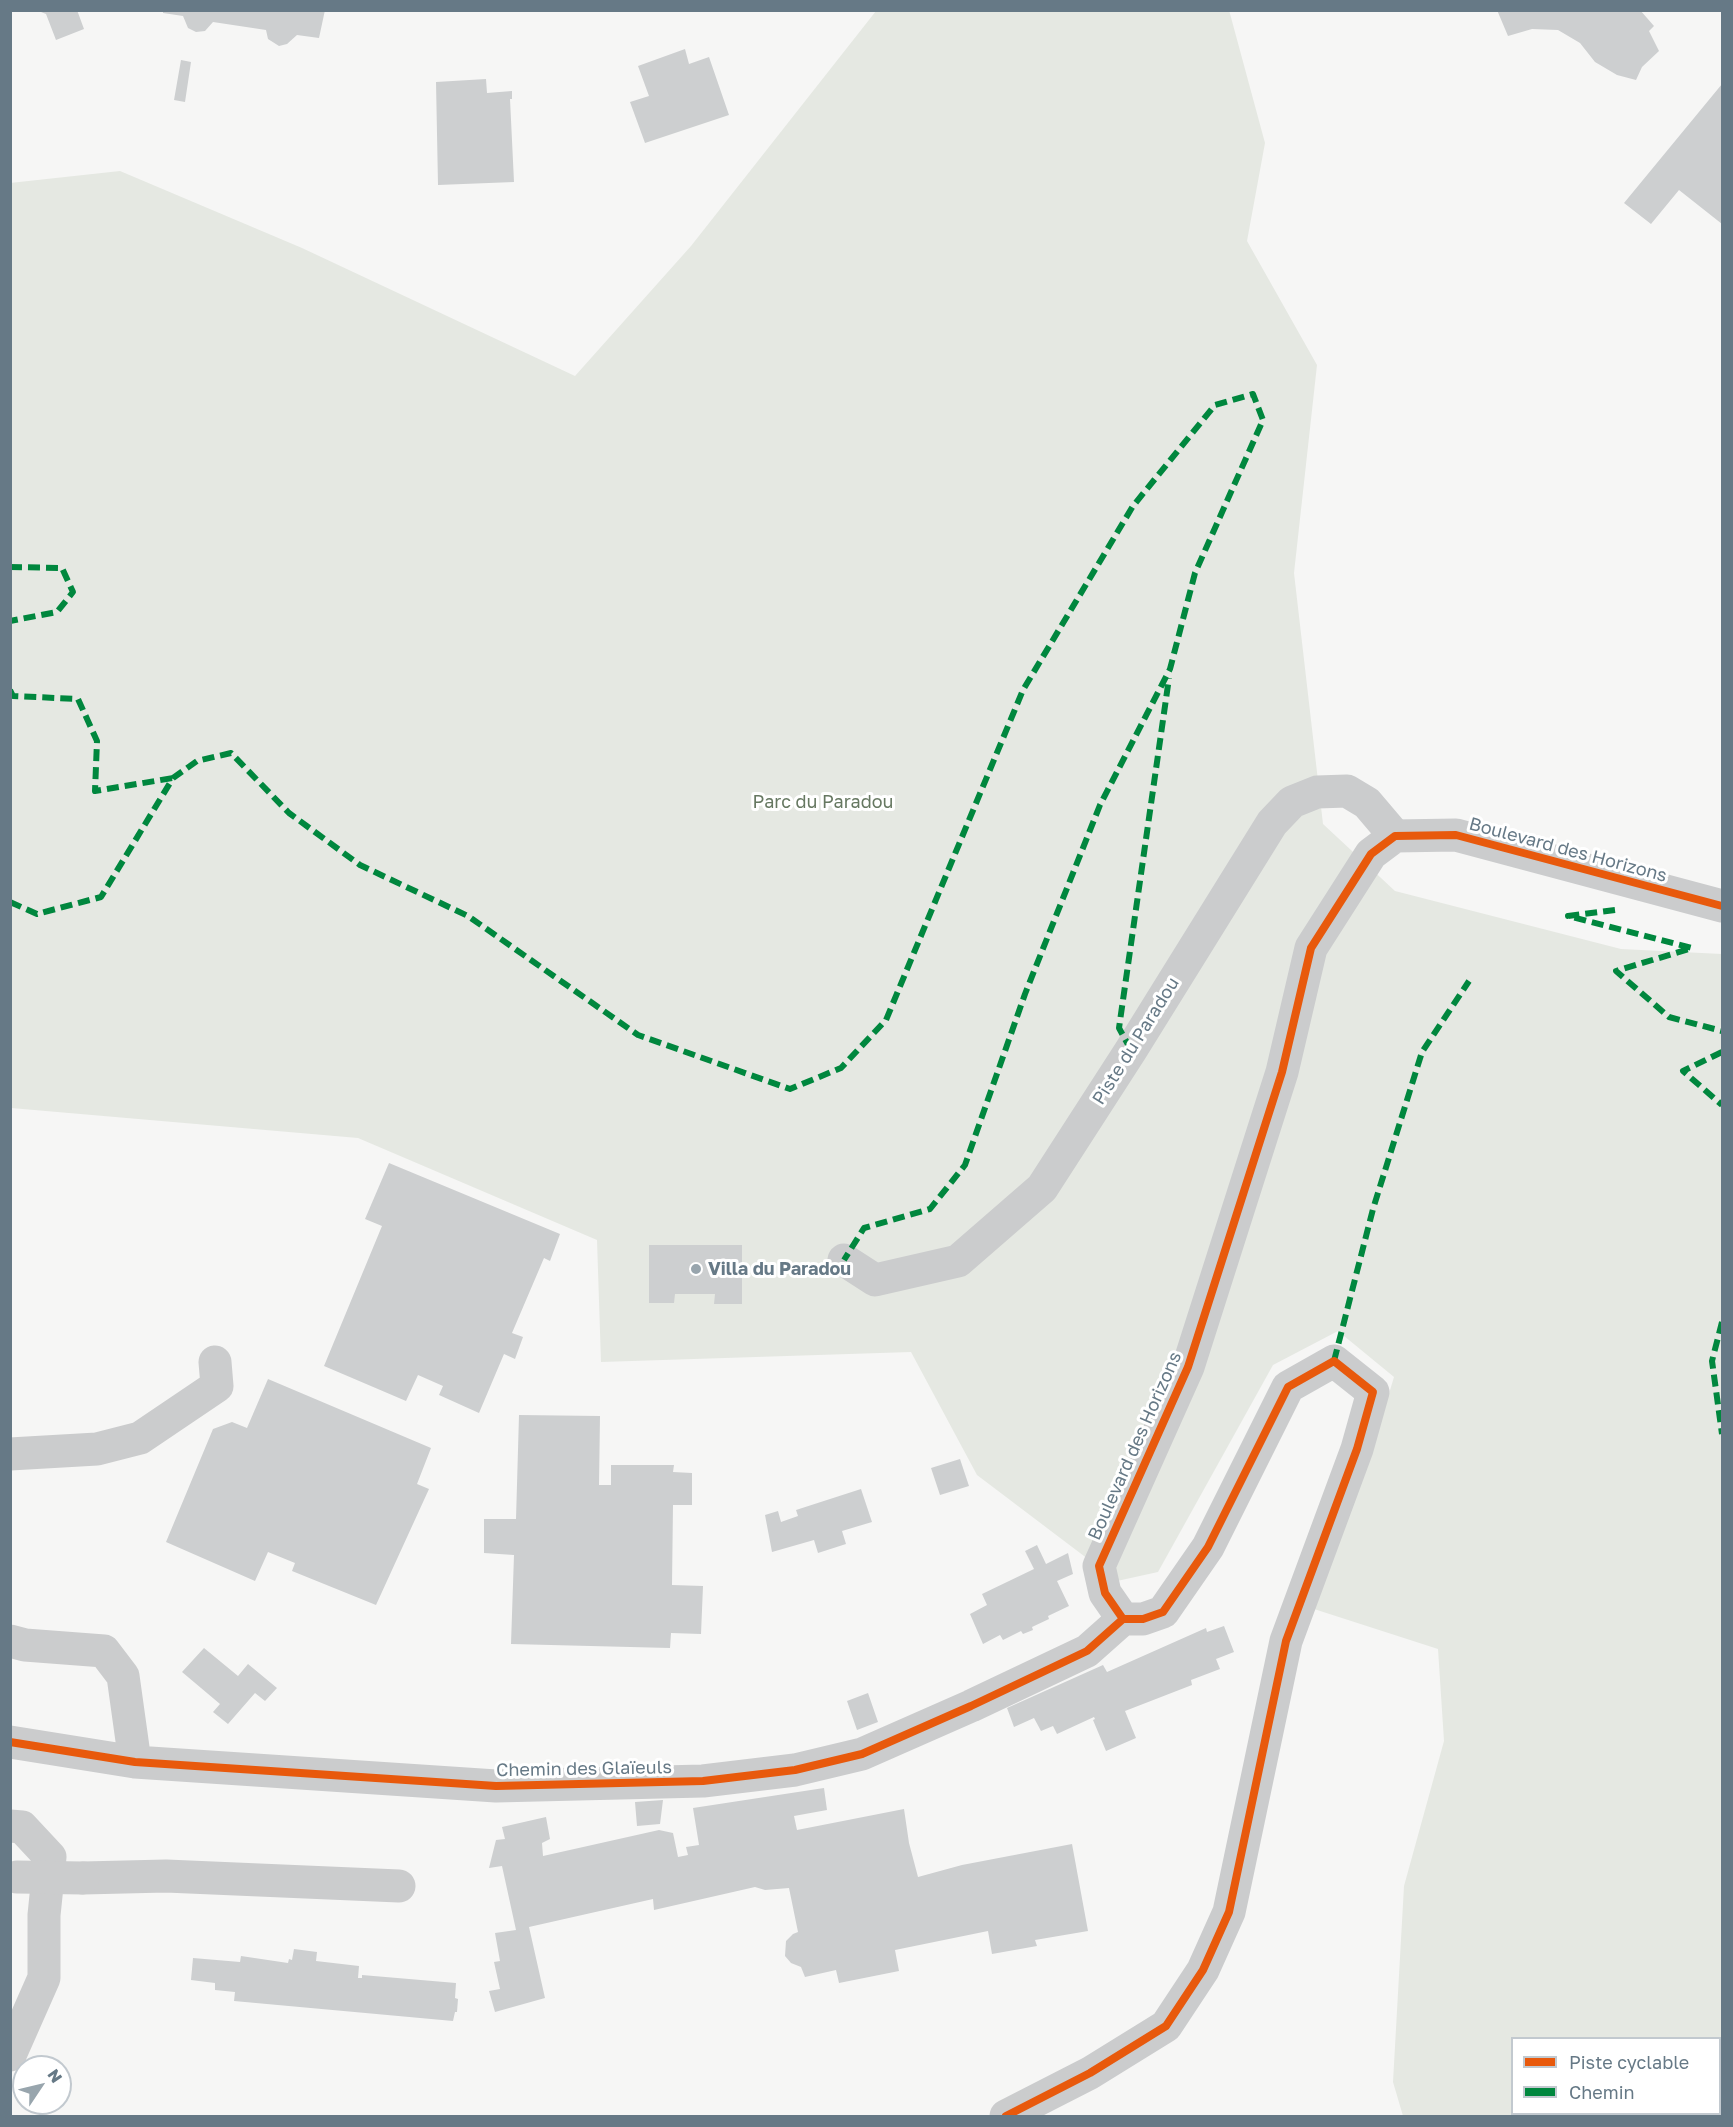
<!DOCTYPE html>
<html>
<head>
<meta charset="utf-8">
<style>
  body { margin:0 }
  #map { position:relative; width:1733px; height:2127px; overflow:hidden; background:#f6f6f5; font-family:"Golos Text",sans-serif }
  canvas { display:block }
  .frame { position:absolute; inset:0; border:12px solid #667986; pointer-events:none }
  .legend { position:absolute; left:1511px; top:2037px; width:210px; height:78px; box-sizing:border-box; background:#fff; border:2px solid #c2c9cf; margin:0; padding:8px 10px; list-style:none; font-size:18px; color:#667986 }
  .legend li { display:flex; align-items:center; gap:12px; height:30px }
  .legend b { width:30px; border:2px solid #c2c9cf }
  .north { position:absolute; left:12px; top:2055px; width:60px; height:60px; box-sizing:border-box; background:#fff; border:2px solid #c2c9cf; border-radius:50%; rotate:55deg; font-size:16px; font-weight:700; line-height:24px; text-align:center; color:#667986 }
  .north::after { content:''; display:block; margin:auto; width:21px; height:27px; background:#98a5ad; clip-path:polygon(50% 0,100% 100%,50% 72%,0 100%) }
</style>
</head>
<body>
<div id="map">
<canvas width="1733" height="2127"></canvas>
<div class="frame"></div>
<ul class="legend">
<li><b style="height:8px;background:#e8590c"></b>Piste cyclable</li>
<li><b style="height:8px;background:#00873e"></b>Chemin</li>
</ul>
<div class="north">N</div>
</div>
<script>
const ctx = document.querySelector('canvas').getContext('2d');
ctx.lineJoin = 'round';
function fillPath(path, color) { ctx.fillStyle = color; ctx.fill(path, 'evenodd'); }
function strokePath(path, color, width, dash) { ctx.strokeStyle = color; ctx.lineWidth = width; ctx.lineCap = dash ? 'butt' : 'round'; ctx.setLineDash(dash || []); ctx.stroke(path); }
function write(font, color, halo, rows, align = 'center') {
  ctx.font = font + ' "Golos Text",sans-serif'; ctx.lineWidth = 6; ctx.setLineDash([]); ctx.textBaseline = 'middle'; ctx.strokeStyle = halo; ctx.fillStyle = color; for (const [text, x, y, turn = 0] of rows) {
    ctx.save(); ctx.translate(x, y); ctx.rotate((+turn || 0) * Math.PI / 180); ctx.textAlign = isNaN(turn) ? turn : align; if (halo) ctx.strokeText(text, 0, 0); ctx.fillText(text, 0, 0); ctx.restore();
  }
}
fillPath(new Path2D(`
  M 1229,10 L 1265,143 L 1247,241 L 1317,365 L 1294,573 L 1323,824 L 1395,891 L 1621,949 L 1722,954 L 1722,2116 L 1403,2116 L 1393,2082 L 1404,1886 L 1444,1741 L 1438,1649 L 1314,1609 L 1365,1473 L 1394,1377 L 1338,1331 L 1273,1365 L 1158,1572 L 1117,1581 L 977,1475 L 911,1352 L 601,1362 L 597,1240 L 358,1138 L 11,1108 L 10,183 L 120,171 L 302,248 L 575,376 L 691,246 L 876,11 ZM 1512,2038 L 1720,2038 L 1720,2114 L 1512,2114 Z`), '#e5e8e2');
fillPath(new Path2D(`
  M 36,10 L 77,10 L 84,29 L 56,40 L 46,14 Z
  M 163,10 L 325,10 L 319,38 L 297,35 L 287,44 L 279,46 L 268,39 L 266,30 L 213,22 L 205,31 L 196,32 L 188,28 L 183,16 L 163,13 Z
  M 1497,10 L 1640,10 L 1654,26 L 1649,31 L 1659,51 L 1642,67 L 1636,80 L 1617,75 L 1595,62 L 1580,43 L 1558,30 L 1532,29 L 1508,36 Z
  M 685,49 L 689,64 L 709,57 L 729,115 L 645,143 L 630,102 L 649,96 L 638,66 Z
  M 181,60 L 191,62 L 185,102 L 174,100 Z
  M 486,79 L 487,93 L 512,91 L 512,99 L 510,99 L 514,182 L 438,185 L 436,82 Z
  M 1722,84 L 1722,224 L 1679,190 L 1651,224 L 1624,203 Z
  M 389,1163 L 560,1234 L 550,1261 L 544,1258 L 512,1333 L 523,1337 L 515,1359 L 504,1354 L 479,1413 L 439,1395 L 443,1386 L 418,1375 L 406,1401 L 324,1366 L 382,1226 L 365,1219 Z
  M 649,1245 L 742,1245 L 742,1304 L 714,1304 L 715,1294 L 675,1294 L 674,1303 L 649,1303 Z
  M 268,1379 L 431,1448 L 417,1484 L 429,1489 L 376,1605 L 292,1571 L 295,1563 L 268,1552 L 255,1581 L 166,1542 L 213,1429 L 232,1422 L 247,1428 Z
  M 519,1415 L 600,1416 L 599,1485 L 611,1485 L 611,1465 L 674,1465 L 673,1472 L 692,1473 L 692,1505 L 673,1505 L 672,1585 L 703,1586 L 701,1634 L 671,1633 L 670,1648 L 511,1644 L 514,1555 L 484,1553 L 484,1519 L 516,1519 Z
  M 960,1459 L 969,1486 L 940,1495 L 931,1468 Z
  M 861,1489 L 872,1522 L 842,1531 L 846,1544 L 818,1553 L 814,1540 L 772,1552 L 765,1515 L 778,1511 L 781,1522 L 798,1516 L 796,1510 Z
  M 1037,1545 L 1046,1564 L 1068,1553 L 1073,1574 L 1057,1581 L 1069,1606 L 1048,1616 L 1049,1619 L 1032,1627 L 1033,1630 L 1023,1634 L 1021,1631 L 1003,1640 L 1000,1635 L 983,1644 L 970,1614 L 987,1605 L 982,1594 L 1034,1569 L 1025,1551 Z
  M 1224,1626 L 1234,1652 L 1216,1659 L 1220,1669 L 1191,1680 L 1192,1685 L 1125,1711 L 1136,1738 L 1106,1751 L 1093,1720 L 1095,1719 L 1094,1717 L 1057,1734 L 1053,1726 L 1041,1731 L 1034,1718 L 1014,1727 L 1007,1708 L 1103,1665 L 1107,1672 L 1206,1628 L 1207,1632 Z
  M 204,1648 L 238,1676 L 248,1664 L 277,1688 L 265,1701 L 255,1693 L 228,1724 L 213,1712 L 220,1704 L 182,1672 Z
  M 868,1693 L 878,1722 L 857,1730 L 847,1701 Z
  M 824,1788 L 827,1810 L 794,1816 L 797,1830 L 904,1809 L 909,1843 L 918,1877 L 962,1865 L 1072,1844 L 1088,1931 L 1035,1940 L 1037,1946 L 992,1954 L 988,1931 L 895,1950 L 899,1971 L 839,1983 L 836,1970 L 805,1977 L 801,1967 L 791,1963 L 785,1956 L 786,1941 L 793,1934 L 798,1932 L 789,1888 L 765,1890 L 755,1887 L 654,1910 L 653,1899 L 529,1927 L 545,1998 L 495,2012 L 489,1991 L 500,1989 L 494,1962 L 500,1961 L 495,1933 L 516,1930 L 502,1866 L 489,1868 L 496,1840 L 505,1839 L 502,1827 L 546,1817 L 550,1839 L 542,1843 L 543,1856 L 659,1830 L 673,1833 L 678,1857 L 688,1855 L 686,1847 L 699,1845 L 693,1808 Z
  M 663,1800 L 660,1824 L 637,1826 L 635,1802 Z
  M 294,1949 L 317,1952 L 316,1961 L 359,1966 L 358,1978 L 362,1978 L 362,1975 L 456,1983 L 455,1998 L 458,1999 L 457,2012 L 455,2012 L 453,2021 L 234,2001 L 235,1992 L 215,1990 L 215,1983 L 191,1980 L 193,1958 L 240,1962 L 241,1956 L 288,1963 L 289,1959 L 292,1960 Z`), '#cdcfd0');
strokePath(new Path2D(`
  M 844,1260 L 875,1280 L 958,1261 L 1042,1188 L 1131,1050 L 1272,823 L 1292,802 L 1317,792 L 1347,791 L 1367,803 L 1395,836
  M 10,1454 L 97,1449 L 140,1438 L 217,1386 L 215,1362
  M 10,1641 L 25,1645 L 104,1651 L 123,1676 L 135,1762
  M 10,1742 L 135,1762 L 496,1786 L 703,1781 L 795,1770 L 862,1754 L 971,1706 L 1087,1651 L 1123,1619
  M 10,1826 L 22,1827 L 50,1857 L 44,1915 L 44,1978 L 10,2055
  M 83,1878 L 166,1876 L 399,1886
  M 1006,2116 L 1090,2073 L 1166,2026 L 1203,1970 L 1229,1912 L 1286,1641 L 1357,1449 L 1373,1392 L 1334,1361 L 1288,1387 L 1208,1547 L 1163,1612 L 1143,1619 L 1123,1619 L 1105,1593 L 1099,1566 L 1188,1367 L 1282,1072 L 1311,948 L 1371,854 L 1395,836 L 1456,835 L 1722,906`), '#cbcccd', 33);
strokePath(new Path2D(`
  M 17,1877 L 83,1878`), '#cbcccd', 33);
strokePath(new Path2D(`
  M 10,567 L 62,568 L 73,592 L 57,612 L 10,621
  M 10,690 L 13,696 L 78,699 L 97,741 L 95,791 L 173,778
  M 10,902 L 37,914 L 101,897 L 173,778 L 197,761 L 231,753 L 289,813 L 360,865 L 468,916 L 638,1035 L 790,1089 L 841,1068 L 886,1020 L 1023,690 L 1133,506 L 1215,405 L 1253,394 L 1263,420 L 1195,573 L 1170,669 L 1100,805 L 1025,994 L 965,1165 L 930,1209 L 864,1228 L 844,1260
  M 1615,910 L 1568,916 L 1692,948 L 1616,971 L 1669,1017 L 1722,1031
  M 1131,1050 L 1119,1028 L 1169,678
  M 1722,1052 L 1683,1071 L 1722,1105
  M 1722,1322 L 1712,1361 L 1722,1434
  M 1334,1361 L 1373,1209 L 1422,1052 L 1469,981
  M 1720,2091 L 1722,2088
  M 1578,2116 L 1579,2114`), '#00873e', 6, [12, 6]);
strokePath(new Path2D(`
  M 10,1742 L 135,1762 L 496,1786 L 703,1781 L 795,1770 L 862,1754 L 971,1706 L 1087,1651 L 1123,1619
  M 1006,2116 L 1090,2073 L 1166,2026 L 1203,1970 L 1229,1912 L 1286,1641 L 1357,1449 L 1373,1392 L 1334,1361 L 1288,1387 L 1208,1547 L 1163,1612 L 1143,1619 L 1123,1619 L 1105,1593 L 1099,1566 L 1188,1367 L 1282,1072 L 1311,948 L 1371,854 L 1395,836 L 1456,835 L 1722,906`), '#e8590c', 8);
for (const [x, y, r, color] of [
  [696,1269,6,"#98a5ad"]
]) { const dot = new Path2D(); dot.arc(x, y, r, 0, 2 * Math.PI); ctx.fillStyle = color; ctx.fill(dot); strokePath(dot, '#fff', 2); }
write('18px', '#667861', '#fff', [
  ["Parc du Paradou",823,802]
]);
write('18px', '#667986', '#fff', [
  ["Boulevard des Horizons",1568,850,15],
  ["Piste du Paradou",1136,1041,-58],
  ["Boulevard des Horizons",1135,1446,-66],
  ["Chemin des Glaïeuls",584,1769,-1]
]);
write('bold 18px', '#667986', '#fff', [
  ["Villa du Paradou",708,1269]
], 'left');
</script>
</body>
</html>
